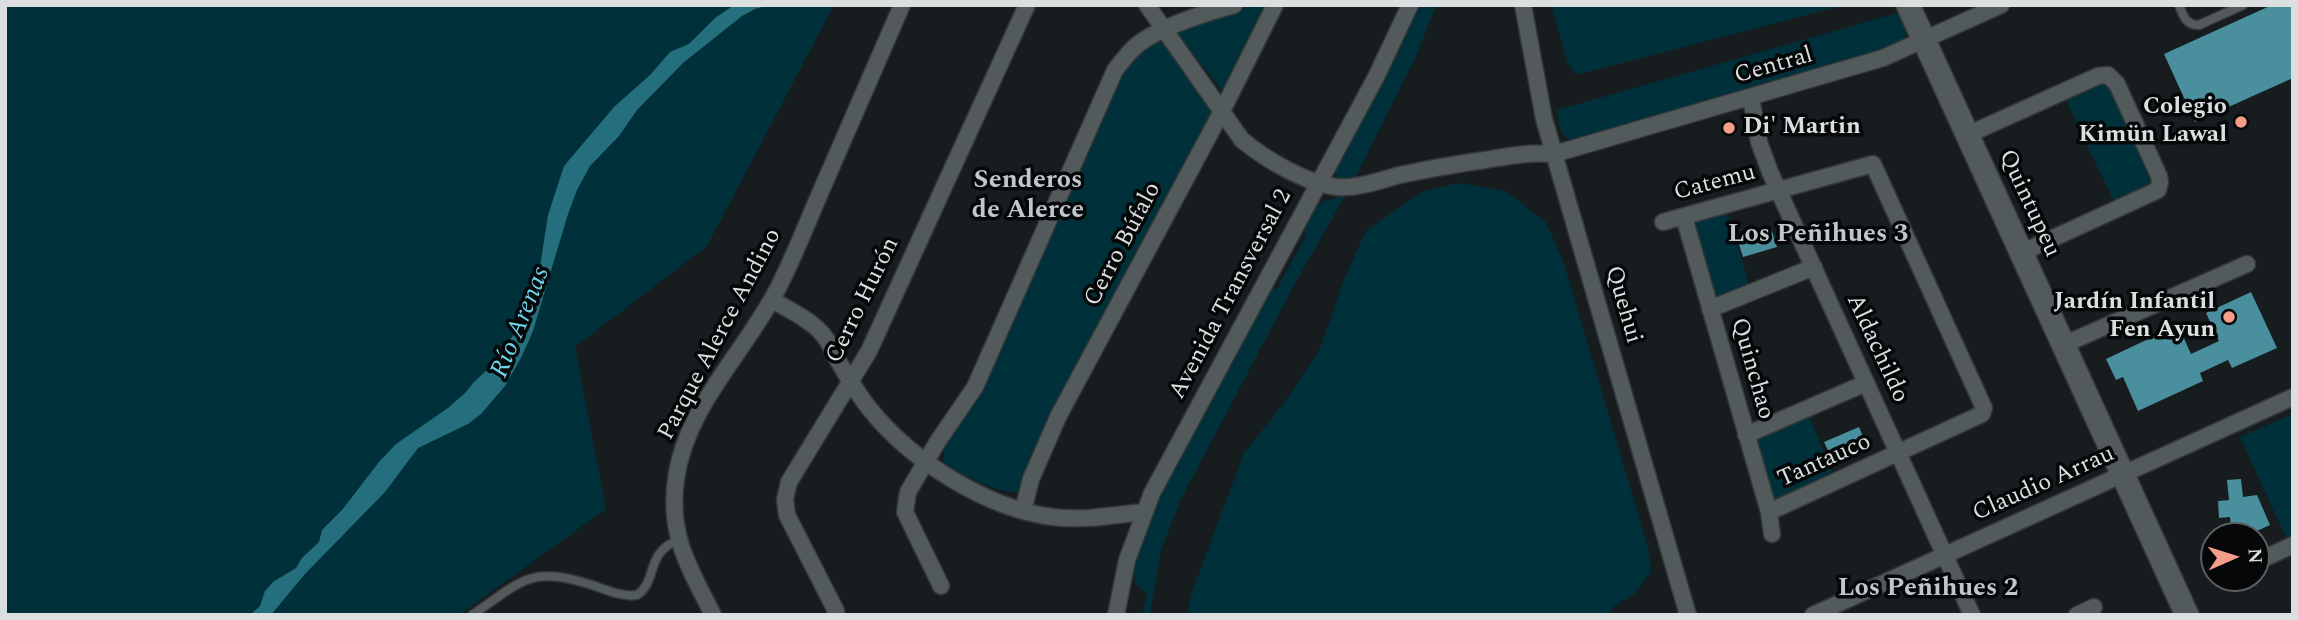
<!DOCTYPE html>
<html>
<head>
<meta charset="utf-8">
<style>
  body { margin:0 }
  #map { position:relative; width:2298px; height:620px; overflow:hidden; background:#171d1f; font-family:Spectral,serif }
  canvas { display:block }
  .frame { position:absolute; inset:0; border:7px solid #dbdfe0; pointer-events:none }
  .north { position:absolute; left:2200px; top:522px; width:70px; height:70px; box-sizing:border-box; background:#050708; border:2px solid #5b5d5e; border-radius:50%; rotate:87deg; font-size:19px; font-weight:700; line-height:28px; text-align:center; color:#dbdfe0 }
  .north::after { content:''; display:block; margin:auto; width:24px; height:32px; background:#f49e8a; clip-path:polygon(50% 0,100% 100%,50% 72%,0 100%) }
</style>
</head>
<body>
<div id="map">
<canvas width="2298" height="620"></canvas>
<div class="frame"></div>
<div class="north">N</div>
</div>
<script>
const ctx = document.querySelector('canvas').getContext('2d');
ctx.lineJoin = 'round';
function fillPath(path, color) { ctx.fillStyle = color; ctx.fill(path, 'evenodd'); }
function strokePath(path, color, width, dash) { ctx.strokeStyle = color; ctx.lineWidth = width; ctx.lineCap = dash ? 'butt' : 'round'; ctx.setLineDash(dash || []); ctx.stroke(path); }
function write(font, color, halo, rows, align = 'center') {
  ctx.font = font + ' Spectral,serif'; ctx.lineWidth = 7; ctx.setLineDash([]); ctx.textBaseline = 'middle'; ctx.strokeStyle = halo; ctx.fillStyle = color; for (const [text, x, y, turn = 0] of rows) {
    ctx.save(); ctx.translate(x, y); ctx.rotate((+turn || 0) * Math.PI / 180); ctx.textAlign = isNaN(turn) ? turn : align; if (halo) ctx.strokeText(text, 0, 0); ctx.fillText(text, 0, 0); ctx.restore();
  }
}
fillPath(new Path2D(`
  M 5,5 L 834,5 L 707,246 L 575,347 L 606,509 L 459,615 L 5,615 Z
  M 1250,5 L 1269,5 L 1224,93 L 1180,37 L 1179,30 L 1182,27 Z
  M 1419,5 L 1436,5 L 1417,54 L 1355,178 L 1350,180 L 1337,180 L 1335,170 L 1399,51 Z
  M 1551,5 L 1845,5 L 1576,75 L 1568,64 Z
  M 1901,12 L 1907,26 L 1907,34 L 1897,44 L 1881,51 L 1572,141 C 1559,137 1559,121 1557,110 Z
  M 1154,41 L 1168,45 L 1211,110 L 1212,117 L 1020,493 C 993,491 966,478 944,462 C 941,438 964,417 977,399 L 1117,75 L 1125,65 Z
  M 2102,81 L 2111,84 L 2154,176 L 2153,185 L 2115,204 L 2065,98 Z
  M 1458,183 L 1506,191 L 1546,222 L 1564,264 L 1649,551 L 1651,572 L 1634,594 L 1613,607 L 1609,615 L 1187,615 L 1192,592 L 1244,453 L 1287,399 L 1320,349 L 1343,282 L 1366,231 L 1423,191 Z
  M 1345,196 L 1293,287 L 1181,499 L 1161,550 L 1150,615 L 1129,615 L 1143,612 L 1147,593 C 1141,589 1135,584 1134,577 C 1131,550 1156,506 1168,482 C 1200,417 1236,353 1270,289 L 1276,290 L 1306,236 L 1304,229 C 1317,202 1315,202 1345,196 Z
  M 1727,211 L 1750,288 L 1718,300 L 1713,297 L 1693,228 L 1697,220 Z
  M 1808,414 L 1835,478 L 1774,505 L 1754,440 Z
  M 2293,414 L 2293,538 L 2287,540 L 2240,437 Z`), '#003039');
fillPath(new Path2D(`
  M 734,5 L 769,5 L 755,9 L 742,16 L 683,63 L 637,110 L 619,136 L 590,166 L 577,190 L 568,214 L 533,331 L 522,356 L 505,386 L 481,414 L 468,424 L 418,448 L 385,492 L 304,575 L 271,615 L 250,615 L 260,606 L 265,591 L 273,582 L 296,568 L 302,558 L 319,542 L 322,530 L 342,510 L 379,462 L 396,444 L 448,408 L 465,393 L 474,382 L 489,368 L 521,325 L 530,294 L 537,286 L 548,215 L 564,166 L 614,107 L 650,75 L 670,52 L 689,44 L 715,18 Z`), '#256e7d');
fillPath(new Path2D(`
  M 2272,5 L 2293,5 L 2293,78 L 2195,122 L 2164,54 Z
  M 1771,228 L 1777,247 L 1743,257 L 1737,238 Z
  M 2251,292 L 2277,348 L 2232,368 L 2228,360 L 2200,373 L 2203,381 L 2138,411 L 2123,377 L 2116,380 L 2106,359 L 2178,325 L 2191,354 L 2219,341 L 2206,313 Z
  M 1859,427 L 1867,446 L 1833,461 L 1824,442 Z
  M 2241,479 L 2243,497 L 2257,495 L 2270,525 L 2246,536 L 2232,536 L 2230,517 L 2219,518 L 2218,501 L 2229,500 L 2227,480 Z`), '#498f9e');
const lane = new Path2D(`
  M 2179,5 C 2183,16 2186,25 2199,25 L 2243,5
  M 472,615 C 525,579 530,565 595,586 C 609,591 623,597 637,595 C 658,581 645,553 678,540`);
const street = new Path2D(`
  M 1147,5 L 1242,140 C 1265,159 1307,184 1337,187 C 1357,189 1381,180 1400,175 C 1428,169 1457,164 1485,160 C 1508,156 1531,152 1554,154 L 1883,58 L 2001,5
  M 1523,5 L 1544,119 L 1688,615
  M 1751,98 L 1759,142 L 1770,172 L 1972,615
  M 1967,135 L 2098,76 L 2108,75 L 2117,84 L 2159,176 L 2160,182 L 2158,190 L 2021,253
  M 1684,217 L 1769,512 L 1772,534
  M 1663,222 L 1873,164 L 1984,408 L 1982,414 L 1769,512
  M 772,300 C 789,310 812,320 824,336 C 830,343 833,352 837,359 C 847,376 857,393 869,408 C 910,460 987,509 1053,517 C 1083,521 1114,515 1143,512
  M 1710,309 L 1814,267
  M 2063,345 L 2247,264
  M 1746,435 L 1866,383
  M 1023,511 L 1031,479 L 1058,417 L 1221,113 L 1275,5
  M 2256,562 L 2293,545
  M 941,586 L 905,512 L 908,492 L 938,441 L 975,387 L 1115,70 C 1122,61 1129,52 1137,45 C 1161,26 1205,13 1234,5
  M 836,611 L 787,515 L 785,499 L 789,482 L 869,351 L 1027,5
  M 713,615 C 689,567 668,535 676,479 C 686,406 746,351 778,288 C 794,257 807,223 821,191 C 848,129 875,67 902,5
  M 1116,615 L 1127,560 L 1152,493 L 1376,77 L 1410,5
  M 1813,615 L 2293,397
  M 2077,615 L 2094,607`);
const secondary = new Path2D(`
  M 1908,5 L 2187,615`);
strokePath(lane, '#333738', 11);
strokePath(street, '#333738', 19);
strokePath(secondary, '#333738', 26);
strokePath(lane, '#535a5c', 8);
strokePath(street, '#535a5c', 16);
strokePath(secondary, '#535a5c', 23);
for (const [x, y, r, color] of [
  [2241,122,7,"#f49e8a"],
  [1729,128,7,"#f49e8a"],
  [2229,317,7,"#f49e8a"]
]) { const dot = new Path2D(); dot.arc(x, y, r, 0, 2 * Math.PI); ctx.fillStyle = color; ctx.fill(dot); strokePath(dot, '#050708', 2.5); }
write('24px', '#dbdfe0', '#050708', [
  ["Central",1774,67,-16],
  ["Catemu",1715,184,-15],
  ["Quintupeu",2028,204,65],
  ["Cerro Búfalo",1124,245,-62],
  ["Avenida Transversal 2",1232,295,-62],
  ["Cerro Hurón",864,301,-64],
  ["Quehui",1622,305,74],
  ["Parque Alerce Andino",721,335,-62],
  ["Aldachildo",1876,349,65],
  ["Quinchao",1751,369,74],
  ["Tantauco",1825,462,-24],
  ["Claudio Arrau",2044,485,-24]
]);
write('bold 24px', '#dbdfe0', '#050708', [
  ["Colegio",2227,108],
  ["Kimün Lawal",2227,136],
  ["Di' Martin",1743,128,"left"],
  ["Jardín Infantil",2215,303],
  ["Fen Ayun",2215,331]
], 'right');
write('bold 26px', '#bfc7c9', '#050708', [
  ["Senderos",1028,182],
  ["de Alerce",1028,212],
  ["Los Peñihues 3",1818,236],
  ["Los Peñihues 2",1928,590]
]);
write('italic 26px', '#6bd7ee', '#050708', [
  ["Río Arenas",522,323,-68]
]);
</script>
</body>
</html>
